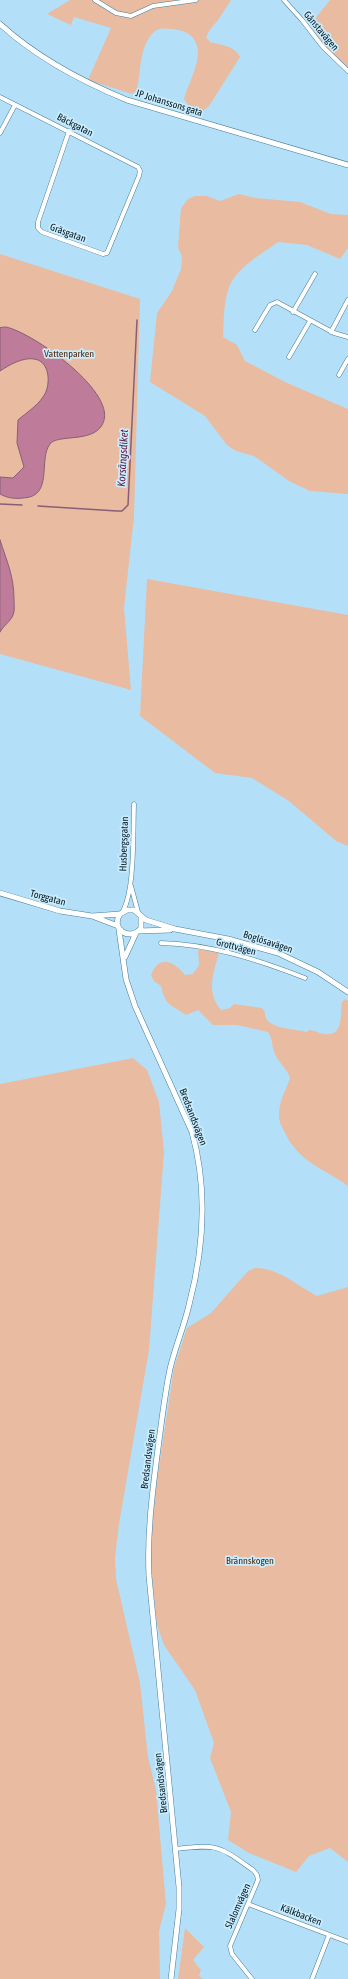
<!DOCTYPE html>
<html>
<head>
<meta charset="utf-8">
<style>
  body { margin:0 }
  canvas { display:block; background:#b3e0f8 }
</style>
</head>
<body>
<canvas width="348" height="1979"></canvas>
<script>
const ctx = document.querySelector('canvas').getContext('2d');
ctx.lineJoin = 'round';
function fillPath(path, color) { ctx.fillStyle = color; ctx.fill(path, 'evenodd'); }
function strokePath(path, color, width, dash) { ctx.strokeStyle = color; ctx.lineWidth = width; ctx.lineCap = dash ? 'butt' : 'round'; ctx.setLineDash(dash || []); ctx.stroke(path); }
function write(font, color, halo, rows, align = 'center') {
  ctx.font = font + ' "Asap Condensed",sans-serif'; ctx.lineWidth = 3.5; ctx.setLineDash([]); ctx.textBaseline = 'middle'; ctx.strokeStyle = halo; ctx.fillStyle = color; for (const [text, x, y, turn = 0] of rows) {
    ctx.save(); ctx.translate(x, y); ctx.rotate((+turn || 0) * Math.PI / 180); ctx.textAlign = isNaN(turn) ? turn : align; if (halo) ctx.strokeText(text, 0, 0); ctx.fillText(text, 0, 0); ctx.restore();
  }
}
fillPath(new Path2D(`
  M 70,0 L 231,0 L 218,20 L 209,31 L 206,37 L 210,42 C 221,45 235,46 240,57 L 209,106 L 202,112 C 193,111 189,106 184,99 C 188,84 198,67 198,52 C 197,35 185,30 171,29 C 164,29 159,27 154,32 C 139,46 141,72 137,90 L 132,94 L 88,80 L 111,28 L 74,17 L 71,25 L 47,14 Z
  M 330,0 L 348,0 L 348,68 L 325,46 L 310,25 Z
  M 239,194 L 255,198 L 300,202 L 331,214 L 348,215 L 348,248 L 340,259 L 307,245 L 278,242 C 262,254 239,266 230,285 C 223,301 224,321 223,337 L 237,345 L 245,361 L 287,383 L 348,409 L 348,494 L 310,491 L 289,481 L 254,456 L 236,451 L 227,445 L 205,416 L 150,382 L 157,313 L 172,291 L 181,269 L 182,257 L 178,247 L 181,208 L 188,199 L 195,196 L 207,196 L 220,201 Z
  M 0,254 L 140,299 L 134,517 L 124,608 L 131,690 L 0,654 Z
  M 147,579 L 348,615 L 348,846 L 336,841 L 289,801 L 252,778 L 215,773 L 140,716 Z
  M 198,949 L 219,953 C 213,974 206,992 221,1010 L 230,1008 L 234,1004 L 262,1008 L 265,1012 C 263,1029 293,1028 306,1032 L 309,1030 C 315,1030 320,1034 325,1034 C 344,1037 340,1014 342,1002 L 345,999 L 348,1001 L 348,1186 C 322,1167 299,1163 284,1131 C 282,1127 279,1121 279,1117 C 278,1103 286,1090 290,1078 C 287,1069 279,1063 275,1054 C 271,1046 274,1042 268,1032 L 237,1025 L 213,1025 L 198,1010 L 186,1015 C 170,1004 165,1005 161,986 L 154,981 L 151,975 C 159,954 174,961 185,975 L 193,974 L 199,965 Z
  M 133,1058 L 147,1070 L 159,1102 L 164,1152 L 149,1350 L 119,1524 L 115,1558 L 116,1579 L 140,1683 L 148,1757 L 156,1790 L 166,1904 L 159,1931 L 160,1979 L 0,1979 L 0,1084 Z
  M 255,1268 C 277,1267 298,1286 317,1296 L 348,1287 L 348,1862 L 330,1848 L 309,1856 L 296,1872 L 249,1853 L 228,1840 L 231,1812 L 210,1758 L 214,1743 L 195,1690 L 164,1645 L 157,1625 L 152,1575 L 150,1546 L 157,1480 L 174,1368 L 187,1328 L 211,1313 L 248,1271 Z
  M 185,1928 L 204,1947 L 193,1960 L 201,1970 L 199,1976 L 203,1979 L 178,1979 Z`), '#e9bba1');
const water = new Path2D(`
  M 6,327 C 32,332 121,394 102,425 C 92,443 57,434 50,444 C 38,459 54,497 23,498 C 15,499 7,498 0,494 L 0,477 L 13,478 L 24,467 L 17,443 L 18,420 C 26,413 37,406 43,397 C 51,387 51,361 34,359 C 23,357 9,365 0,371 L 0,328 Z
  M 0,540 C 7,562 14,576 14,600 C 14,604 15,611 13,615 C 11,621 3,626 0,632 Z`);
fillPath(water, '#be7c9a');
strokePath(water, '#865f77', 1);
strokePath(new Path2D(`
  M 0,504 L 22,505
  M 38,506 L 117,511 L 122,511 L 128,505 L 137,320`), '#865f77', 1.5);
const minor = new Path2D(`
  M 95,0 L 116,13 L 131,16 L 153,6 L 196,0
  M 284,0 L 302,20 L 323,47 L 348,71
  M 0,97 L 138,167 L 140,171 L 139,176 L 107,253 L 103,254 L 42,232 L 38,228 L 38,222 L 69,131
  M 0,133 L 15,105
  M 293,312 L 315,274
  M 255,330 L 270,305 L 277,302 L 334,333 L 348,337
  M 331,332 L 348,300
  M 289,357 L 310,321
  M 339,375 L 348,359
  M 131,886 L 138,912
  M 123,911 C 135,889 133,831 134,804
  M 161,943 C 210,944 259,960 305,978
  M 227,951 L 228,939
  M 176,1849 C 219,1844 219,1846 253,1870 L 257,1875 L 258,1880 L 230,1946 L 232,1954 L 252,1979
  M 248,1904 L 348,1942
  M 312,1979 L 329,1935`);
const tertiary = new Path2D(`
  M 0,24 C 37,58 81,81 127,100 L 348,165
  M 0,893 L 60,911 L 92,916 L 118,926
  M 120,914 C 110,929 130,942 141,928 L 141,916
  M 92,916 L 120,914 L 127,910 L 134,910 L 146,920 L 175,929 L 228,939 L 278,953 L 318,972 L 348,992
  M 119,930 L 126,979 L 135,1006 L 192,1132 C 208,1190 204,1248 189,1305 C 184,1327 175,1347 170,1369 C 164,1398 161,1427 157,1456 C 152,1496 147,1535 149,1576 L 179,1887 L 179,1909 L 171,1979
  M 139,931 L 170,930
  M 125,957 L 136,933`);
strokePath(minor, '#477d98', 5);
strokePath(tertiary, '#477d98', 6);
strokePath(minor, '#fff', 4);
strokePath(tertiary, '#fff', 5);
write('10px', '#031a24', '#caecfd', [
  ["Gånstavägen",321,31,50],
  ["JP Johanssons gata",169,103,17],
  ["Bäckgatan",75,125,27],
  ["Gräsgatan",68,233,20],
  ["Husbergsgatan",124,844,-88],
  ["Torggatan",48,898,15],
  ["Boglösavägen",268,942,18],
  ["Grottvägen",236,947,15],
  ["Bredsandsvägen",193,1117,69],
  ["Bredsandsvägen",148,1459,-83],
  ["Bredsandsvägen",161,1783,-96],
  ["Slalomvägen",238,1906,-66],
  ["Kälkbacken",301,1915,21]
]);
write('10px', '#4f270b', '#caecfd', [
  ["Vattenparken",69,354],
  ["Brännskogen",250,1561]
]);
write('italic 11px', '#62133f', '#caecfd', [
  ["Korsängsdiket",123,458,-87]
]);
</script>
</body>
</html>
